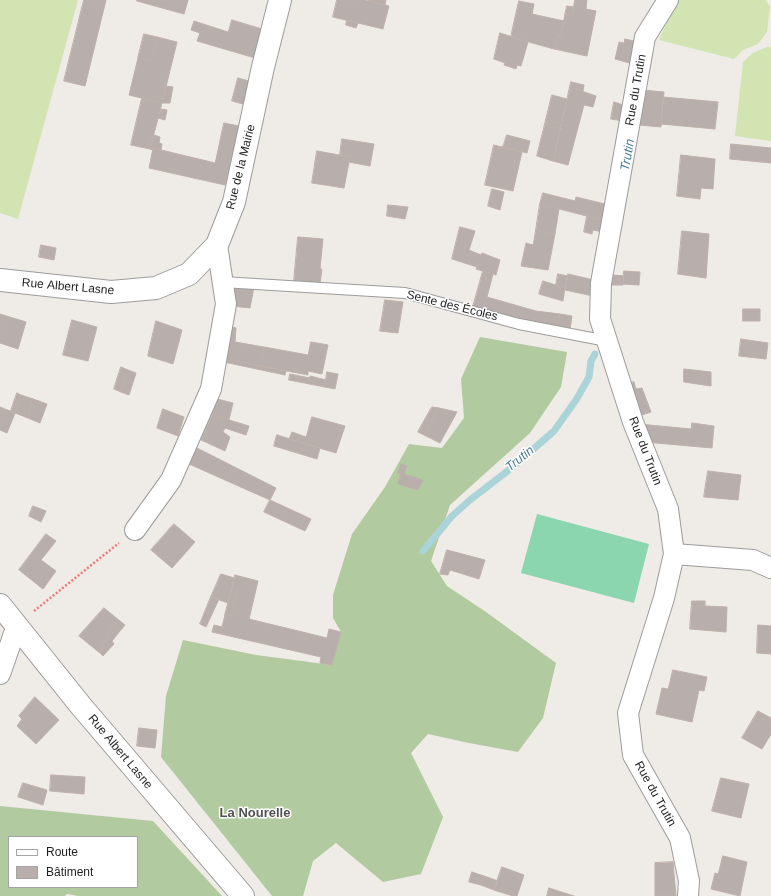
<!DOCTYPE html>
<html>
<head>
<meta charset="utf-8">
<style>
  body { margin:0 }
  #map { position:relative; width:771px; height:896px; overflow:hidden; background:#efebe6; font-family:Helvetica,sans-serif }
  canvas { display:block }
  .legend { position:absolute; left:8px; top:836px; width:130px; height:52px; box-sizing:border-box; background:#fff; border:1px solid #a5a5a5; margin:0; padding:5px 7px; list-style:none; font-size:12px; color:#1f1f1f }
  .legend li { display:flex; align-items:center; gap:8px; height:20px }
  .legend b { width:20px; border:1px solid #a5a5a5 }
</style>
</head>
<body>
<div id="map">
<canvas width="771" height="896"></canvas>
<ul class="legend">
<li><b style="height:5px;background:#fff"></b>Route</li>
<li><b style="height:11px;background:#b8afac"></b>Bâtiment</li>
</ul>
</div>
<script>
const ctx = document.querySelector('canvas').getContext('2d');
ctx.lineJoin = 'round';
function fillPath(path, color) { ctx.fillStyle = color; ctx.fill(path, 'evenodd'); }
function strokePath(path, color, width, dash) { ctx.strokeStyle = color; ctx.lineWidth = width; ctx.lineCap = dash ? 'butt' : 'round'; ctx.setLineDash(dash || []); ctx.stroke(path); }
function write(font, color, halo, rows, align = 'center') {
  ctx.font = font + ' Helvetica,sans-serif'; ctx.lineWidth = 3; ctx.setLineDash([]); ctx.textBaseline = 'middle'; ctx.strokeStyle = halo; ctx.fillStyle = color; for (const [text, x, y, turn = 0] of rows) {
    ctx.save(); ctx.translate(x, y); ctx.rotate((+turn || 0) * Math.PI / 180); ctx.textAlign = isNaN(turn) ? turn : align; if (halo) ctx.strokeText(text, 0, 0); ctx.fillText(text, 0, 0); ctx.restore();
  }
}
fillPath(new Path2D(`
  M 0,0 L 78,0 L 18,219 L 0,213 Z
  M 679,0 L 766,0 L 770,7 L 767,32 L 758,44 L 743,50 L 734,59 L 659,40 L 671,13 Z
  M 767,47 L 771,47 L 771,141 L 735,136 L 743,62 L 753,53 Z`), '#d1e4b1');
fillPath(new Path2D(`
  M 480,337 L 567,352 L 561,387 L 530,433 L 450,505 L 431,561 L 447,586 L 486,612 L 556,663 L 543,718 L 518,752 L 469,743 L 428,734 L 411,753 L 443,817 L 421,874 L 383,882 L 336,843 L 313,861 L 303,896 L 272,896 L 161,757 L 166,696 L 183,640 L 256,655 L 332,665 L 341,632 L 333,618 L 333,595 L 352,534 L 385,487 L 409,444 L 442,448 L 464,418 L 461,379 Z
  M 0,806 L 153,821 L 222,896 L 78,896 L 67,894 L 65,896 L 0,896 ZM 9,837 L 137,837 L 137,887 L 9,887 Z`), '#b2ca9f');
fillPath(new Path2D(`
  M 537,514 L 649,544 L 634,603 L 521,573 Z`), '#8cd6af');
strokePath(new Path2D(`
  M 423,551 L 452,516 L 470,500 L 514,466 L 554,431 L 576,400 L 589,377 L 591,361 L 595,354`), '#abd4d8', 7);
const building = new Path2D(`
  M 84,0 L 106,0 L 85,86 L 64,81 Z
  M 137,0 L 188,0 L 184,14 L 137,1 Z
  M 337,0 L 364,0 L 389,6 L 383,29 L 333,17 Z
  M 369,0 L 386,0 L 385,5 L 369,1 Z
  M 575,0 L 587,0 L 586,9 L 596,11 L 587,56 L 554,49 L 557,36 L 560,36 L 565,15 L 572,16 Z
  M 519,1 L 534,4 L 532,14 L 564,21 L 560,36 L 557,36 L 554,49 L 511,37 Z
  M 567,6 L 574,7 L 572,16 L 565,15 Z
  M 232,20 L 262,29 L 255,58 L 197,41 L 200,33 L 191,30 L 194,21 L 228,32 Z
  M 347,20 L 358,23 L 356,28 L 346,25 Z
  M 500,33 L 528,42 L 521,66 L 517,65 L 516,69 L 504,65 L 505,63 L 494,59 Z
  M 144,34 L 157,37 L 151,61 L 138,58 Z
  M 157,37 L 177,42 L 162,103 L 129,95 L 138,58 L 151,61 Z
  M 625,39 L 639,42 L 633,64 L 615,59 L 619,42 L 624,43 Z
  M 238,78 L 249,81 L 243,104 L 232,101 Z
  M 571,82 L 584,85 L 583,91 L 570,87 Z
  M 166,86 L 173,87 L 170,103 L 162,103 Z
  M 570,87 L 596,96 L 593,107 L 584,105 L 568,165 L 553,161 Z
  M 642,90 L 664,92 L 661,127 L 639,125 Z
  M 552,95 L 567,99 L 561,124 L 546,120 Z
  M 663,97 L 718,102 L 715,129 L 661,124 Z
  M 142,98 L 162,103 L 150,149 L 131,145 Z
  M 614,102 L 626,106 L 623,121 L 611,119 Z
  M 161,109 L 167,110 L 165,120 L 158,118 Z
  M 546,120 L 561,124 L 553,161 L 537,156 Z
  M 224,123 L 239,126 L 225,185 L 149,168 L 153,148 L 215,163 Z
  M 154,135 L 160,137 L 159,143 L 162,144 L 161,150 L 153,148 L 153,150 L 150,149 Z
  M 507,135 L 530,141 L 527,153 L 503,147 Z
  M 342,139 L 374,144 L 370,166 L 349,162 L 350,157 L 340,155 Z
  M 731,144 L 771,148 L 771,163 L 730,159 Z
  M 494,145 L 522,152 L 513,191 L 485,185 Z
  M 317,151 L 350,157 L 344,188 L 312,183 Z
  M 681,155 L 715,159 L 713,189 L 701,188 L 700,199 L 677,196 Z
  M 492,189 L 504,192 L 500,210 L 488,206 Z
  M 543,193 L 575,201 L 576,197 L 609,205 L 606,221 L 540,204 Z
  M 540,204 L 559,209 L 555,234 L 536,230 Z
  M 388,205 L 408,207 L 405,219 L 387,216 Z
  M 587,216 L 606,221 L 603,232 L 593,230 L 592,234 L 584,232 Z
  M 460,227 L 475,231 L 469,250 L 481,255 L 482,253 L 500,260 L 496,275 L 476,269 L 477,267 L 452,259 Z
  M 536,230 L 555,234 L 548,270 L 521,266 L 526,243 L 533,245 Z
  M 682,231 L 709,234 L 706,278 L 678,274 Z
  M 298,237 L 323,239 L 320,269 L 322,269 L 320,284 L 294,281 Z
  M 41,245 L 56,248 L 54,260 L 39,257 Z
  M 483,271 L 493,274 L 487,297 L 536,311 L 560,314 L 558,328 L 505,316 L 473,307 Z
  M 624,271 L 640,272 L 639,285 L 623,284 Z
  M 558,274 L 568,276 L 565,288 L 556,285 Z
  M 568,274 L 594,280 L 593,296 L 565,290 Z
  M 613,275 L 624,276 L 623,285 L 612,285 Z
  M 543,281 L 565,288 L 563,301 L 539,294 Z
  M 234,285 L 254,287 L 250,308 L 232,306 Z
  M 385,300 L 403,302 L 398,333 L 380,331 Z
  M 743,309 L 760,309 L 760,321 L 743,321 Z
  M 0,314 L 26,322 L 18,349 L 0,343 Z
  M 560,314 L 572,316 L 570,330 L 558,328 Z
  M 72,320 L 97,327 L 88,361 L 63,355 Z
  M 156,321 L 182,330 L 173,364 L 148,356 Z
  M 229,326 L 236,328 L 235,342 L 264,347 L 261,366 L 224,359 Z
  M 741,339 L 768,343 L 766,359 L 739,356 Z
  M 311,342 L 328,345 L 322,374 L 308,371 L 308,375 L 261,366 L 264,347 L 308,355 Z
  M 224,359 L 286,371 L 285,375 L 224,362 Z
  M 121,367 L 128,370 L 121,392 L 114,389 Z
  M 684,369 L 711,372 L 711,386 L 684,382 Z
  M 128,370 L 136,373 L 129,395 L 121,392 Z
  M 327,372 L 338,374 L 335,389 L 325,387 Z
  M 290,374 L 310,378 L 310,376 L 326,380 L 325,387 L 289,380 Z
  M 634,382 L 636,389 L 642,388 L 651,412 L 636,417 L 626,384 Z
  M 17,393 L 21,395 L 15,413 L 11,411 Z
  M 21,395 L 33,399 L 28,418 L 15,413 Z
  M 33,399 L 47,404 L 40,423 L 28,418 Z
  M 217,399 L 233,403 L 229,420 L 212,415 Z
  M 0,407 L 15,413 L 7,433 L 0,430 Z
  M 432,407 L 439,408 L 424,435 L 418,432 Z
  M 439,408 L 457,412 L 440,443 L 424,435 Z
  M 163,409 L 184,417 L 178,436 L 157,428 Z
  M 212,415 L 249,426 L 246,435 L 225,428 L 223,432 L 230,437 L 225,451 L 201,440 Z
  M 312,417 L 345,426 L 336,453 L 289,439 L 292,432 L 306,437 Z
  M 692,423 L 714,426 L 712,448 L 645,442 L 639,424 L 691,429 Z
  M 277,435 L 320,448 L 317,459 L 274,446 Z
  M 197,448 L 276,488 L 270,500 L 189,464 Z
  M 401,464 L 407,466 L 404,474 L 398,473 Z
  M 708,471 L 741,475 L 738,500 L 704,497 Z
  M 401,474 L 404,474 L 423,480 L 418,490 L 398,484 Z
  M 270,500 L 311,519 L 305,531 L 264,512 Z
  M 33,506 L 46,511 L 41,522 L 29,516 Z
  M 174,524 L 195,542 L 172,568 L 151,550 Z
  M 46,534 L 56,541 L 41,560 L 56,571 L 43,589 L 19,570 Z
  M 447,550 L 485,560 L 479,579 L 450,570 L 448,575 L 440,574 Z
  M 221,574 L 234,578 L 228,603 L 211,597 Z
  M 235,575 L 258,581 L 249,619 L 327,638 L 329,629 L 341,632 L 332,665 L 320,663 L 321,657 L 212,632 L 214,625 L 222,627 L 225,615 L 231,616 L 237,593 L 231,592 Z
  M 231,592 L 237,593 L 231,616 L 225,615 Z
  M 211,597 L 219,599 L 206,627 L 200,624 Z
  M 692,601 L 705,601 L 705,606 L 727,607 L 726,632 L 690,629 Z
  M 104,608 L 125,625 L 120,631 L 113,626 L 100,653 L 79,636 Z
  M 758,625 L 771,626 L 771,654 L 757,653 Z
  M 113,626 L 120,631 L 112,641 L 114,644 L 103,656 L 100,653 Z
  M 673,670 L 707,677 L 704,691 L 699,690 L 692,722 L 656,714 L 662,688 L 668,689 Z
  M 35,697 L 59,720 L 36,744 L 17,726 L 22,719 L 19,716 Z
  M 758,711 L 771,718 L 771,734 L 762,749 L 742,738 Z
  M 139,728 L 157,730 L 155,748 L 137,746 Z
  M 51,775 L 85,777 L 84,794 L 50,791 Z
  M 721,778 L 749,784 L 741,818 L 712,811 Z
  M 23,783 L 47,790 L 43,805 L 18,797 Z
  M 723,856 L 747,862 L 740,896 L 711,889 L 715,873 L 718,874 Z
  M 673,862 L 676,896 L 655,896 L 655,863 Z
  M 502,867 L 524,875 L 517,896 L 513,896 L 494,890 Z
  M 472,872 L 484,876 L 481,885 L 469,882 Z
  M 484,876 L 498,881 L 494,890 L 481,885 Z
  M 549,888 L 574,896 L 547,896 Z`);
fillPath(building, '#b8afac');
strokePath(building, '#bfb0aa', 1);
const service = new Path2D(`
  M 222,282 L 405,293 L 519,324 L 607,341`);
const minor = new Path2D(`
  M 668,0 L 645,37 L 601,283 L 600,319 L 633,422 L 668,509 L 674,554 L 664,598 L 628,713 L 633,755 L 680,838 L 689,881 L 688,896
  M 135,530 L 171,480 L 211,389 L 226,304 L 217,245
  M 674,554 L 753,560 L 771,568
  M 0,674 L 17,625`);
const tertiary = new Path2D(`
  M 0,280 L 111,292 L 156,288 L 189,274 L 217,245 L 234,202 L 263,67 L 280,0
  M 0,605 L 81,706 L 243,896`);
strokePath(service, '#9c9c9c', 12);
strokePath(minor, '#9c9c9c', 22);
strokePath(tertiary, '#9c9c9c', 24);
strokePath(new Path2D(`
  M 34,611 L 119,543`), '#ec7a7e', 2.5, [2, 2]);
strokePath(service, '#fff', 10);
strokePath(minor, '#fff', 20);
strokePath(tertiary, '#fff', 22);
write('12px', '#1f1f1f', '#fff', [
  ["Rue du Trutin",636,90,-80],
  ["Rue de la Mairie",241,167,-76],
  ["Rue Albert Lasne",68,287,5],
  ["Sente des Écoles",452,306,14],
  ["Rue du Trutin",645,451,69],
  ["Rue Albert Lasne",120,752,50],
  ["Rue du Trutin",655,794,61]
]);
write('italic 13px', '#4d7c97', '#fff', [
  ["Trutin",628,155,-80],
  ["Trutin",520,459,-39]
]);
write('bold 13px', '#525252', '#fff', [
  ["La Nourelle",255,813]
]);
</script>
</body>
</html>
